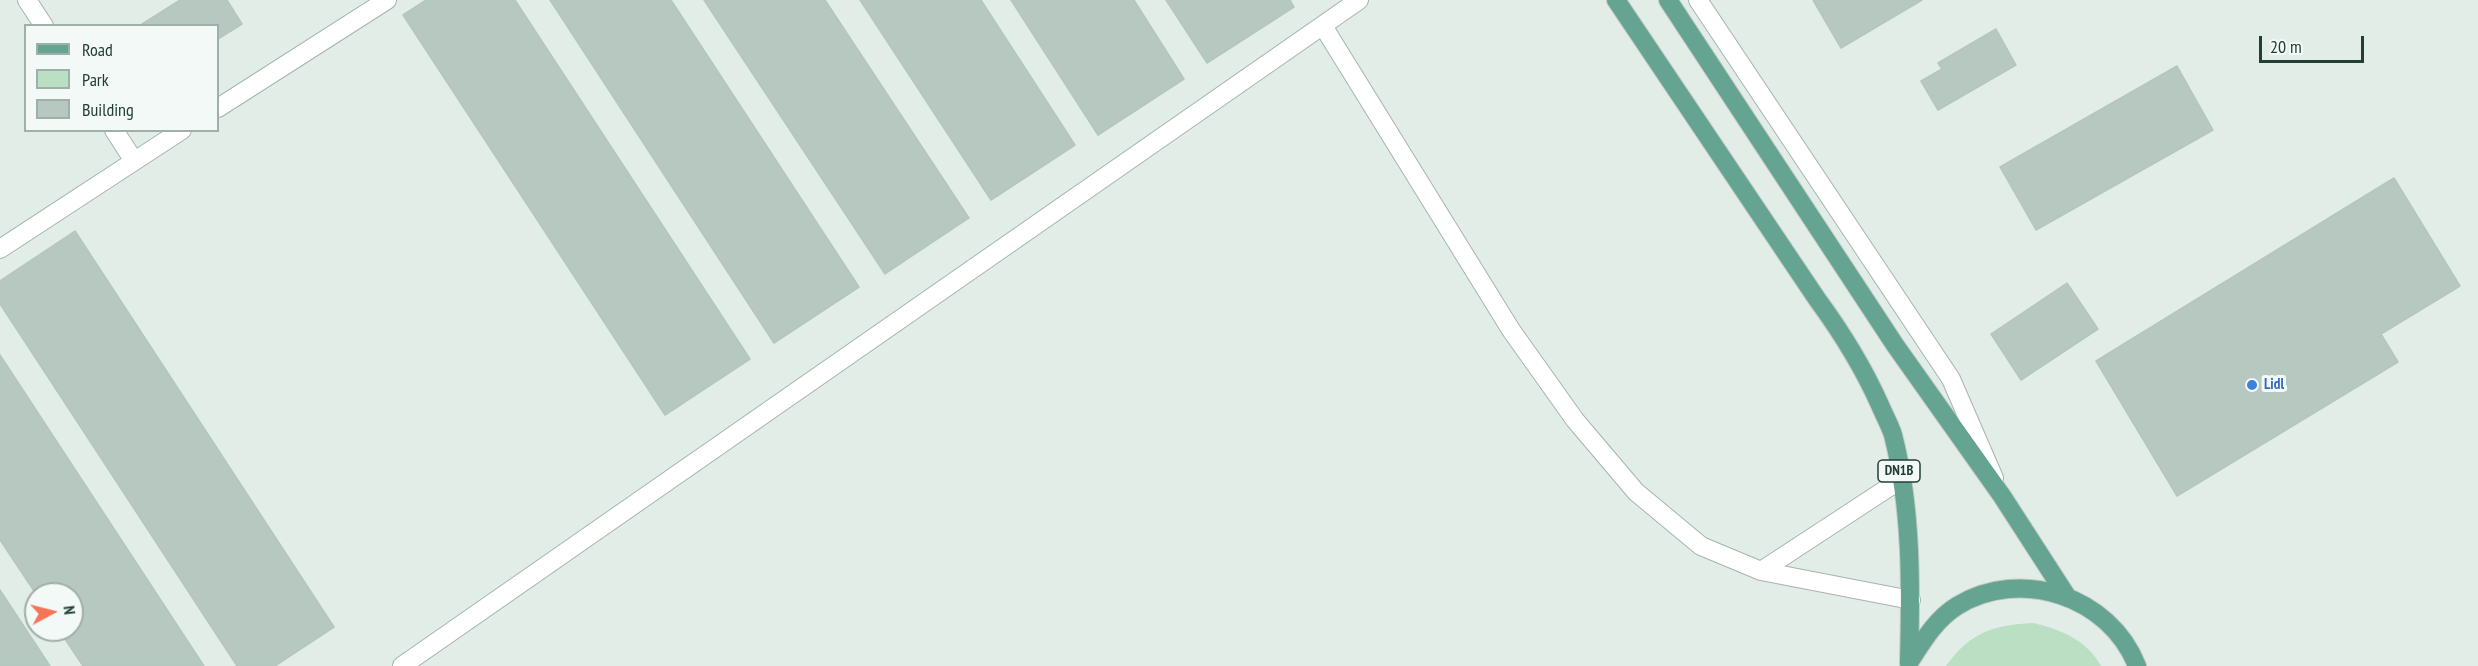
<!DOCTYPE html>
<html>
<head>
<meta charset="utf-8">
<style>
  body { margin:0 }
  #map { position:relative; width:2478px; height:666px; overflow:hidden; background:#e2ede7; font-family:"PT Sans Narrow",sans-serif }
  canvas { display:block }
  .legend { position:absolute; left:24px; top:24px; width:195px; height:108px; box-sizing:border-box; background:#f3f9f6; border:2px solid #9fafa9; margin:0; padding:8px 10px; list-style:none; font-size:18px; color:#223f35 }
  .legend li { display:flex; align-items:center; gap:12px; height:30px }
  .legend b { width:30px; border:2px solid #9fafa9 }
  .north { position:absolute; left:24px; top:582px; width:60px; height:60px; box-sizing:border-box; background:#f3f9f6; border:2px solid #9fafa9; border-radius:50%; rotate:83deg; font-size:16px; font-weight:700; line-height:24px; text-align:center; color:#223f35 }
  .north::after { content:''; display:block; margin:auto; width:21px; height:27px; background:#f67557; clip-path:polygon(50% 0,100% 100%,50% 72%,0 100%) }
  .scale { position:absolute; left:2259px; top:36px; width:105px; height:27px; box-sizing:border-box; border:3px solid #223f35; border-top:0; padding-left:8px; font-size:18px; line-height:21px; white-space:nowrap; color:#223f35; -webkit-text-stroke:4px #f3f9f6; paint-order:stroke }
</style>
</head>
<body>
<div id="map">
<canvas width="2478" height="666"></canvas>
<ul class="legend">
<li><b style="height:8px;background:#65a490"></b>Road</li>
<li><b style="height:16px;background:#bbdfc2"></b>Park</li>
<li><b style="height:16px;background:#b7c8c0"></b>Building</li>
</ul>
<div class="north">N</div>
<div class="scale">20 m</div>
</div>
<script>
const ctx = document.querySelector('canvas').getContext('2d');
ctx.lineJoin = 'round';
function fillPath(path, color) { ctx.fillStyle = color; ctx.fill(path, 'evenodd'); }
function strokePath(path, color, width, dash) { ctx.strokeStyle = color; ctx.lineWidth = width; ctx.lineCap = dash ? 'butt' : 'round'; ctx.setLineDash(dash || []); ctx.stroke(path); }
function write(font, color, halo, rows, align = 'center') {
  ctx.font = font + ' "PT Sans Narrow",sans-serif'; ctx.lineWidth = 6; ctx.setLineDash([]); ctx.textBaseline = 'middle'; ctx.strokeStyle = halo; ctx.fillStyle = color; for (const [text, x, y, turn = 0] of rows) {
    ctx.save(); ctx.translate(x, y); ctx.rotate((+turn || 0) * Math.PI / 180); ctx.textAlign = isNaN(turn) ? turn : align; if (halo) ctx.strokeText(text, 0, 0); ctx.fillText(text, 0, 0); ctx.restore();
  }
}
fillPath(new Path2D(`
  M 2033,623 C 2060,629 2087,640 2101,666 L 1946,666 C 1970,632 1994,625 2033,623 Z`), '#bbdfc2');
const building = new Path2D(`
  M 180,0 L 227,0 L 242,24 L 218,39 L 218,26 L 139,26 Z
  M 426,0 L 515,0 L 750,359 L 665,415 L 403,15 Z
  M 550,0 L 671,0 L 859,287 L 774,343 Z
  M 704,0 L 825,0 L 969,218 L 885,274 Z
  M 860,0 L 981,0 L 1075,145 L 991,200 Z
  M 1011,0 L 1134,0 L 1184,79 L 1098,135 Z
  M 1166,0 L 1290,0 L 1294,7 L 1207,63 Z
  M 1813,0 L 1922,0 L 1841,48 Z
  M 1996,29 L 2016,65 L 1938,110 L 1921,81 L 1942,69 L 1938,63 Z
  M 2177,66 L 2213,130 L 2036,230 L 2000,167 Z
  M 2394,178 L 2460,286 L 2381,334 L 2398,362 L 2177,496 L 2096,361 Z
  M 75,231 L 334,627 L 275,666 L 237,666 L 0,304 L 0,281 Z
  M 2067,283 L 2098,329 L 2021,380 L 1991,334 Z
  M 0,355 L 204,666 L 83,666 L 59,630 L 72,630 L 72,594 L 36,594 L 0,540 Z
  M 0,590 L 50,666 L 0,666 Z`);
fillPath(building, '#b7c8c0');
strokePath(building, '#b4c7be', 1.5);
const service = new Path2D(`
  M 27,0 L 44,26
  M 1323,26 L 1511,330 L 1575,420 L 1636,492 L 1701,546 L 1761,571 L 1911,600
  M 218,108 L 387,0
  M 114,130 L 134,161
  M 0,249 L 182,130
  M 1761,571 L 1900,480
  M 402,666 L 1359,0`);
const minor = new Path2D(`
  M 1698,0 L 1951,379 L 1994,478`);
const primary = new Path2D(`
  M 1616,0 L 1817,299 C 1842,333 1863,367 1880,405 C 1884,415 1890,425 1893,435 C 1912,509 1911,587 1909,663
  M 1668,0 L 1895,345 L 2002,496 L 2066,595
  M 1910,661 C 1923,641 1936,619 1957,606 C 2020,567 2110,596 2137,666`);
strokePath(service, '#a5b5ae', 20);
strokePath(minor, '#a5b5ae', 20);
strokePath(primary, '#c1c9c6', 20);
strokePath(service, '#fff', 18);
strokePath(minor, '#fff', 18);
strokePath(primary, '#65a490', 18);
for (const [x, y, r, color] of [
  [2252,385,6,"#3f7fe0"]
]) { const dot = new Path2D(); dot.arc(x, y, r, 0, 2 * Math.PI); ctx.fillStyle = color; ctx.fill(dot); strokePath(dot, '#f3f9f6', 2); }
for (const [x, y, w] of [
  [1899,471,42]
]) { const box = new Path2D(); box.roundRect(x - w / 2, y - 11, w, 22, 4.5); ctx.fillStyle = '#f3f9f6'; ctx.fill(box); strokePath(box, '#223f35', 1.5); }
write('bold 14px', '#223f35', null, [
  ["DN1B",1899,471]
]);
write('bold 15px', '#366cbe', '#f3f9f6', [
  ["Lidl",2264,385]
], 'left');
</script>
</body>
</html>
